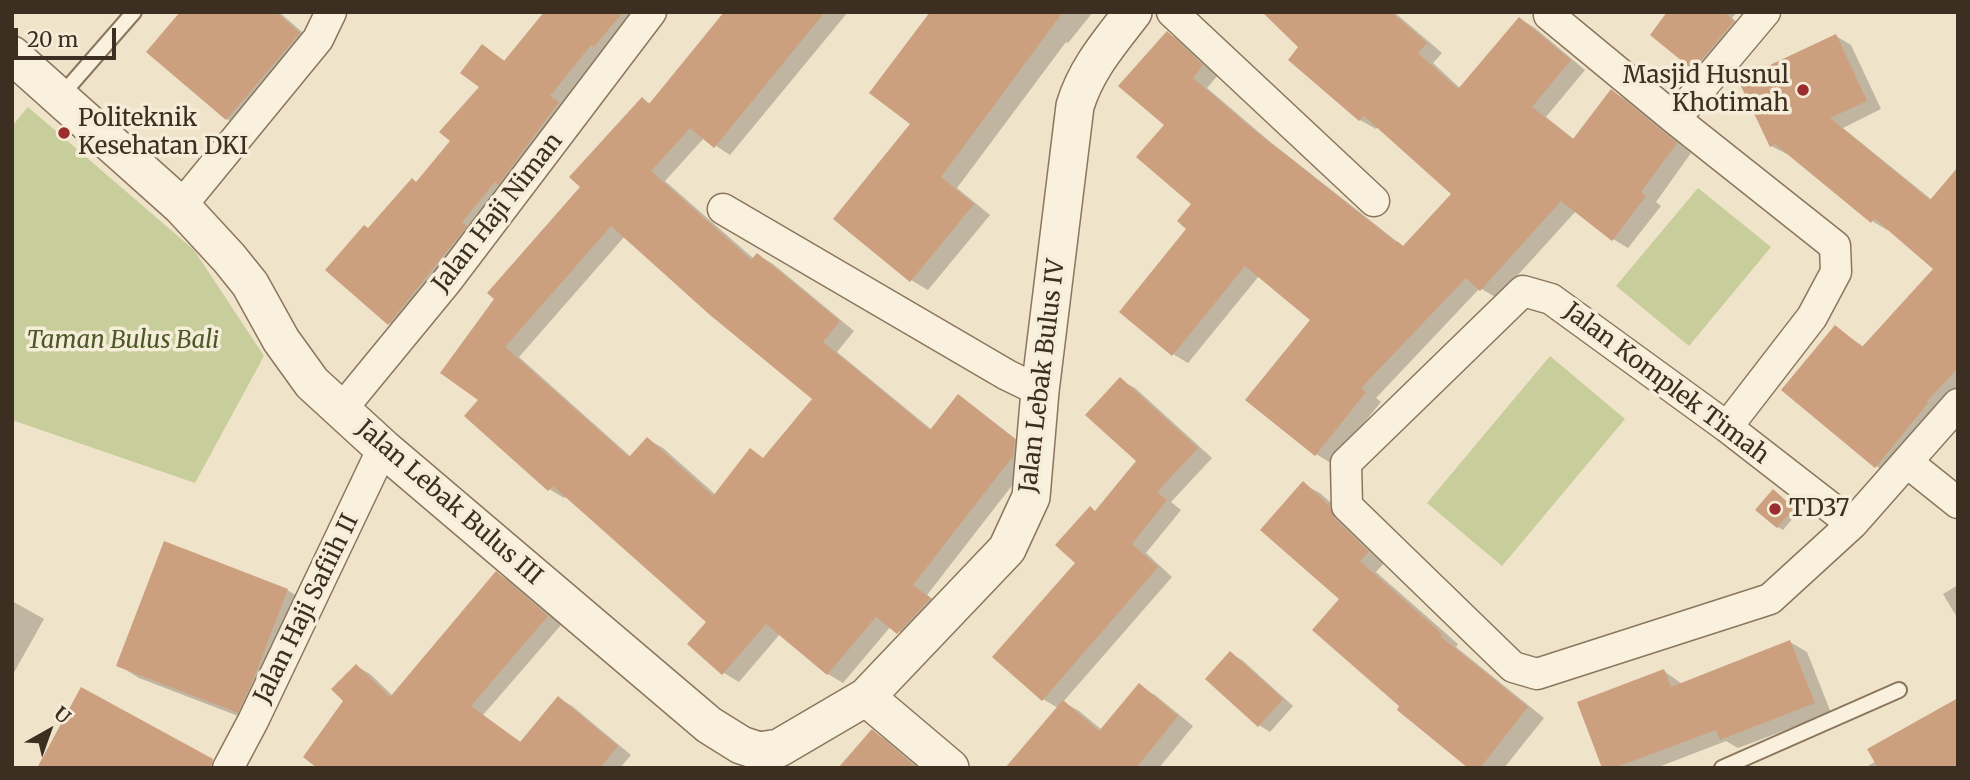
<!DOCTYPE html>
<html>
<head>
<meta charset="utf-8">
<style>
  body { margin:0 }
  #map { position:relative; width:1970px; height:780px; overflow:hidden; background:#efe3c9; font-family:Merriweather,serif }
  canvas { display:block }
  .frame { position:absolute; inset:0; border:14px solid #3c2e21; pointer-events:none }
  .north { position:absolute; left:14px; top:696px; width:70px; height:70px; -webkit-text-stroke:5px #f6edd9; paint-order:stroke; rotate:40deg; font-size:19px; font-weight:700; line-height:28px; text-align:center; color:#3c2e21 }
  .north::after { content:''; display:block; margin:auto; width:24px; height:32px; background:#3c2e21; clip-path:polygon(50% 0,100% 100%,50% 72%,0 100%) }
  .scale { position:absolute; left:14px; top:28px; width:102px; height:32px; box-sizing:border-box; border:4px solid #3c2e21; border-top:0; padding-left:9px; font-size:21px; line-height:24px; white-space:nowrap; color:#3c2e21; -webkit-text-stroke:5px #f6edd9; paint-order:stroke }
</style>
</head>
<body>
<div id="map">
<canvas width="1970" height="780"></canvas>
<div class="frame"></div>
<div class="north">U</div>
<div class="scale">20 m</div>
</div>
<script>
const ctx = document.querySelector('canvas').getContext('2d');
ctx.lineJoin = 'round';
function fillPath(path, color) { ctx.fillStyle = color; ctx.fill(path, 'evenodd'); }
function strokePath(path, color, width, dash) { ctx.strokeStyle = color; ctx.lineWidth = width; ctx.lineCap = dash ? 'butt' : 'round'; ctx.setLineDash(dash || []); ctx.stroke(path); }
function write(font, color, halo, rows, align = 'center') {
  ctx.font = font + ' Merriweather,serif'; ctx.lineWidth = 7; ctx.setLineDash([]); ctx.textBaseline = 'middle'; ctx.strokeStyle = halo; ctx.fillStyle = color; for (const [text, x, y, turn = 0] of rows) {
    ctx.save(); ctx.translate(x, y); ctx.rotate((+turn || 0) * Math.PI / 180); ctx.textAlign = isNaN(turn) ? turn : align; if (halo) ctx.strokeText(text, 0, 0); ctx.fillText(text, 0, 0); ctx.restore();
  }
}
fillPath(new Path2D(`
  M 28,107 L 194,250 L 264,356 L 195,483 L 12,420 L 12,126 Z
  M 1698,188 L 1771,247 L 1689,346 L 1616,286 Z
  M 1550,356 L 1625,419 L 1502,566 L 1427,503 Z`), '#c8cd9c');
fillPath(new Path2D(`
  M 182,12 L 279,12 L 316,44 L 244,129 L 227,119 L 148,52 Z
  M 546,12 L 634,12 L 562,105 L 570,111 L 402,331 L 389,323 L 327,269 L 417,183 L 452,141 L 481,87 L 495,54 L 506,62 Z
  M 727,12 L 848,12 L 730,155 L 704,138 L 665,181 L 754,259 L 758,255 L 773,264 L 854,331 L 837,352 L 932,430 L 958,397 L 973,406 L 1030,450 L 1028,465 L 927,595 L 945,608 L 914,641 L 891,626 L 843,683 L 828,674 L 780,634 L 739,682 L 724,673 L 708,622 L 567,496 L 564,498 L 549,489 L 480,400 L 442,372 L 582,187 L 642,99 L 651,104 ZM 625,236 L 815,398 L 764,459 L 716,495 L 663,448 L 647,439 L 631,457 L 519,357 Z
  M 932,12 L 1093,12 L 1068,43 L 1066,42 L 957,188 L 990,215 L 928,290 L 911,280 L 835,219 L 913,123 Z
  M 1265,12 L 1394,12 L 1442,53 L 1433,63 L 1461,89 L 1520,19 L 1535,28 L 1585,70 L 1546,117 L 1575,140 L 1611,91 L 1627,100 L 1691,153 L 1656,202 L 1661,206 L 1628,248 L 1613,239 L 1576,211 L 1497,298 L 1480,288 L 1376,398 L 1381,402 L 1331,463 L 1316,454 L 1312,319 L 1259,276 L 1188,363 L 1173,354 L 1193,204 L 1166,125 L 1167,33 L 1183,42 L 1218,75 L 1207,88 L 1268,140 L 1404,247 L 1454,194 L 1378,126 L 1376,129 L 1360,120 L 1290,60 L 1301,47 Z
  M 1669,12 L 1737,12 L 1732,18 L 1745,29 L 1706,76 L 1694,69 L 1653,35 Z
  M 1836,36 L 1851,45 L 1881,109 L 1843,128 L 1932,200 L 1958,170 L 1958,393 L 1891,475 L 1876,466 L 1835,327 L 1864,347 L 1935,269 L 1889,228 L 1887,230 L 1872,221 L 1789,153 L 1787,154 L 1771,146 Z
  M 1120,380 L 1135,388 L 1212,458 L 1171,502 L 1181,510 L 1146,553 L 1172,577 L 1063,702 L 1079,711 L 1102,730 L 1139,686 L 1155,695 L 1193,726 L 1159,768 L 1025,768 L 1058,708 L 1043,699 L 1078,563 L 1138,461 Z
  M 1303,484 L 1320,493 L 1346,516 L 1385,562 L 1376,572 L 1458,644 L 1456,647 L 1544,718 L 1504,768 L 1471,768 L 1402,706 L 1341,599 Z
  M 1778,495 L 1798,512 L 1783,530 L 1778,527 Z
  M 496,573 L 510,581 L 561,625 L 483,715 L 522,743 L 558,698 L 572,706 L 631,755 L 620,768 L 418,768 L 346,700 L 356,666 L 370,674 L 393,696 Z
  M 1958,585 L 1958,619 L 1943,594 Z
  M 287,590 L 308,602 L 259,724 L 139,678 L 118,665 Z
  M 12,601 L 44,619 L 12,676 Z
  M 1790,642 L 1807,652 L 1831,713 L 1738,748 L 1726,741 L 1656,768 L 1604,768 L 1664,671 L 1682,684 Z
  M 1230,653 L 1242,660 L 1293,706 L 1270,732 L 1259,725 Z
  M 872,732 L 885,739 L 919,768 L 840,768 Z
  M 1876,761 L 1958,768 L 1865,768 Z`), '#0003');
fillPath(new Path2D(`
  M 180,12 L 276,12 L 300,33 L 226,120 L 146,52 Z
  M 544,12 L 623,12 L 594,47 L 591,45 L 550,96 L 559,102 L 498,185 L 495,182 L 462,222 L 467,226 L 388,325 L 325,270 L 364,225 L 368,228 L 412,178 L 416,182 L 450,141 L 439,132 L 479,87 L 460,73 L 482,44 L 504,61 Z
  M 724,12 L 825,12 L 714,148 L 690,128 L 651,171 L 751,260 L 757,253 L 840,321 L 823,342 L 930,430 L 958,394 L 1015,439 L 1013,456 L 913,585 L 931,598 L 897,634 L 876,617 L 827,675 L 766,624 L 722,675 L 687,644 L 706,622 L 553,486 L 548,491 L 464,416 L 478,400 L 440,373 L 494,299 L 487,293 L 580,187 L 569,177 L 642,97 L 649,104 ZM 611,226 L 710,315 L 812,399 L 763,458 L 750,448 L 713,496 L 647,437 L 629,457 L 505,347 Z
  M 930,12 L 1063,12 L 941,177 L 974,204 L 910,282 L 833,219 L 910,124 L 869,93 Z
  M 1262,12 L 1391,12 L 1427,43 L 1418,53 L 1458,89 L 1519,17 L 1571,60 L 1532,107 L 1573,139 L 1611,89 L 1677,143 L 1641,192 L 1646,196 L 1612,241 L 1561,201 L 1480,291 L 1466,278 L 1361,388 L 1366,392 L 1315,456 L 1245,400 L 1310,320 L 1245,266 L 1172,356 L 1119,312 L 1186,229 L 1177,221 L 1191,204 L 1136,157 L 1164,125 L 1118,86 L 1167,31 L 1203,65 L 1193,78 L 1253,129 L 1396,242 L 1397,241 L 1403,246 L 1451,194 L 1364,116 L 1359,121 L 1288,60 L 1298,47 Z
  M 1667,12 L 1724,12 L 1734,21 L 1693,70 L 1650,35 Z
  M 1836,34 L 1867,101 L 1830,118 L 1930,200 L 1958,167 L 1958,368 L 1927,401 L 1928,403 L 1875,468 L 1781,390 L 1835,325 L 1862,347 L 1933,269 L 1874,218 L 1871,223 L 1775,144 L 1770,147 L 1738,80 Z
  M 1120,377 L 1198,448 L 1157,492 L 1167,500 L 1132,544 L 1158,567 L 1042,701 L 992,657 L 1075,563 L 1055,545 L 1090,506 L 1095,511 L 1136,461 L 1085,415 Z
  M 1303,481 L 1329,505 L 1335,519 L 1369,552 L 1360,561 L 1442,634 L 1440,636 L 1528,707 L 1480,768 L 1468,768 L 1397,710 L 1399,706 L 1312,630 L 1339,599 L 1260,530 Z
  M 1773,489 L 1794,508 L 1777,528 L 1755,510 Z
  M 164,541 L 288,589 L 254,678 L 238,713 L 116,666 Z
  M 496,571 L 548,616 L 471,706 L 520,742 L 558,696 L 618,746 L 600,768 L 317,768 L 303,757 L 343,701 L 331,689 L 356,664 L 390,697 Z
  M 1790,640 L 1815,703 L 1720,740 L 1716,730 L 1614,768 L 1602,768 L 1577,702 L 1664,669 L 1671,687 Z
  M 1230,651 L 1283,699 L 1258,727 L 1205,679 Z
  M 1139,683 L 1178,716 L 1136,768 L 1005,768 L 1063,700 L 1099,731 Z
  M 81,687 L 213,759 L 211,768 L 37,768 Z
  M 1958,698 L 1958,768 L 1878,768 L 1867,749 Z
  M 872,729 L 917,768 L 838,768 Z`), '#cc9f7f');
const service = new Path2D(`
  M 59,98 L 134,12
  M 1722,768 L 1899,690`);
const minor = new Path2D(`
  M 1172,12 L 1374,201
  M 1549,15 L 1675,119 L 1835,246 L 1836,272 L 1812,317 L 1727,427
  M 1675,119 L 1765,12
  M 181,206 L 318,39 L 331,12
  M 723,209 L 1007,375 L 1040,391
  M 341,410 L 447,281 L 651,12
  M 1908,463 L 1958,503
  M 1852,524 L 1727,427 L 1551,299 L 1523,291 L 1346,463 L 1347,506 L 1513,667 L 1537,674 L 1770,599 L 1852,524 L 1958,404
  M 228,768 L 253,721 L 383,448`);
const tertiary = new Path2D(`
  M 12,55 L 181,206 L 229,258 L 250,284 L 281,340 L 312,383 L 383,448 L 709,725 L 741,745 L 759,751 L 779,748 L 866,697 L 1007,549 L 1031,497 L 1040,391 L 1075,106 C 1086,69 1110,42 1133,12
  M 866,697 L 950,768`);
strokePath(service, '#8b765d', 18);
strokePath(minor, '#8b765d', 33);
strokePath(tertiary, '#8b765d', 40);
strokePath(service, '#f9f0dd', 14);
strokePath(minor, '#f9f0dd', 30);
strokePath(tertiary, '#f9f0dd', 37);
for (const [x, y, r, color] of [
  [1803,90,7,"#9a2d2e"],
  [64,133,7,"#9a2d2e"],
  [1775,509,7,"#9a2d2e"]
]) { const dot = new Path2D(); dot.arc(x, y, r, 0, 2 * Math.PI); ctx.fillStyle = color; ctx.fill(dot); strokePath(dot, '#f6edd9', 2.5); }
write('24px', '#3c2e21', '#f6edd9', [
  ["Masjid Husnul",1789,76,"right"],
  ["Khotimah",1789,104,"right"],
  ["Politeknik",78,119],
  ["Kesehatan DKI",78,147],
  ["TD37",1789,509]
], 'left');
write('24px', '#3c2e21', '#f6edd9', [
  ["Jalan Haji Niman",498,213,-52],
  ["Jalan Lebak Bulus IV",1043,376,-83],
  ["Jalan Komplek Timah",1666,384,37],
  ["Jalan Lebak Bulus III",449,503,41],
  ["Jalan Haji Safiih II",307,609,-64]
]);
write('italic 24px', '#4c5827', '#f6edd9', [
  ["Taman Bulus Bali",123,341]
]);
</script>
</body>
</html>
